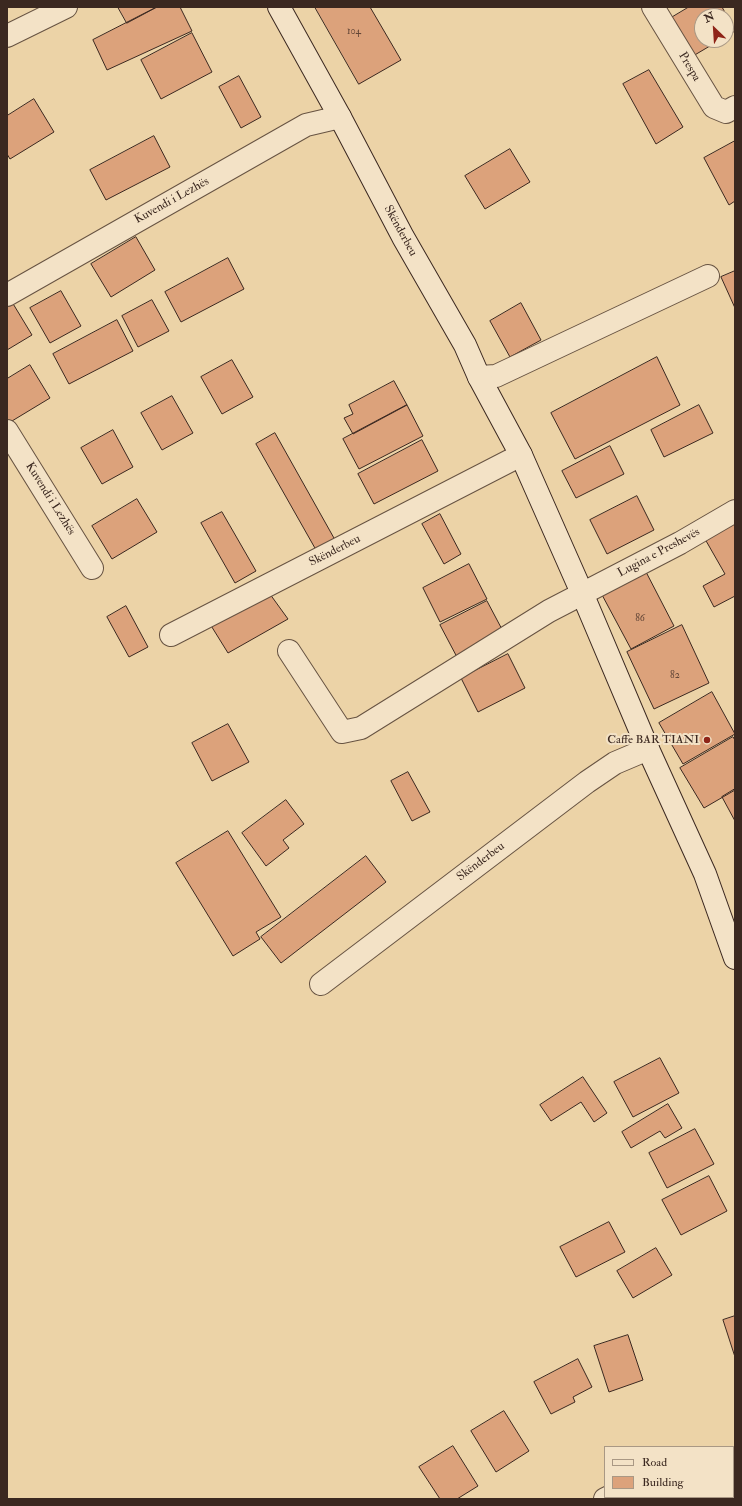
<!DOCTYPE html>
<html>
<head>
<meta charset="utf-8">
<style>
  body { margin:0 }
  #map { position:relative; width:742px; height:1506px; overflow:hidden; background:#ecd3a7; font-family:"IM FELL Double Pica",serif }
  canvas { display:block }
  .frame { position:absolute; inset:0; border:8px solid #3b2820; pointer-events:none }
  .legend { position:absolute; left:604px; top:1446px; width:130px; height:52px; box-sizing:border-box; background:#f3e2c6; border:1px solid #a99884; margin:0; padding:5px 7px; list-style:none; font-size:12px; color:#3b2820 }
  .legend li { display:flex; align-items:center; gap:8px; height:20px }
  .legend b { width:20px; border:1px solid #a99884 }
  .north { position:absolute; left:694px; top:8px; width:40px; height:40px; box-sizing:border-box; background:#f3e2c6; border:1px solid #a99884; border-radius:50%; rotate:335deg; font-size:11px; font-weight:700; line-height:16px; text-align:center; color:#3b2820 }
  .north::after { content:''; display:block; margin:auto; width:14px; height:18px; background:#8f2418; clip-path:polygon(50% 0,100% 100%,50% 72%,0 100%) }
</style>
</head>
<body>
<div id="map">
<canvas width="742" height="1506"></canvas>
<div class="frame"></div>
<ul class="legend">
<li><b style="height:5px;background:#f3e2c6"></b>Road</li>
<li><b style="height:11px;background:#dca27b"></b>Building</li>
</ul>
<div class="north">N</div>
</div>
<script>
const ctx = document.querySelector('canvas').getContext('2d');
ctx.lineJoin = 'round';
function fillPath(path, color) { ctx.fillStyle = color; ctx.fill(path, 'evenodd'); }
function strokePath(path, color, width, dash) { ctx.strokeStyle = color; ctx.lineWidth = width; ctx.lineCap = dash ? 'butt' : 'round'; ctx.setLineDash(dash || []); ctx.stroke(path); }
function write(font, color, halo, rows, align = 'center') {
  ctx.font = font + ' "IM FELL Double Pica",serif'; ctx.lineWidth = 4; ctx.setLineDash([]); ctx.textBaseline = 'middle'; ctx.strokeStyle = halo; ctx.fillStyle = color; for (const [text, x, y, turn = 0] of rows) {
    ctx.save(); ctx.translate(x, y); ctx.rotate((+turn || 0) * Math.PI / 180); ctx.textAlign = isNaN(turn) ? turn : align; if (halo) ctx.strokeText(text, 0, 0); ctx.fillText(text, 0, 0); ctx.restore();
  }
}
const building = new Path2D(`
  M 118,7 L 157,7 L 127,23 Z
  M 157,7 L 180,7 L 192,31 L 107,70 L 93,40 Z
  M 315,7 L 370,7 L 401,60 L 359,84 Z
  M 689,7 L 722,7 L 735,31 L 726,36 L 726,16 L 702,16 L 702,40 L 720,40 L 693,56 L 671,18 Z
  M 192,33 L 212,72 L 161,99 L 141,60 Z
  M 649,70 L 683,127 L 656,144 L 623,84 Z
  M 239,76 L 261,117 L 241,128 L 219,87 Z
  M 34,99 L 54,132 L 10,159 L 7,154 L 7,116 Z
  M 154,136 L 170,167 L 106,200 L 90,170 Z
  M 735,141 L 735,201 L 729,205 L 704,158 Z
  M 510,149 L 530,182 L 485,209 L 465,176 Z
  M 136,237 L 155,270 L 111,297 L 91,264 Z
  M 228,258 L 244,289 L 181,322 L 165,292 Z
  M 735,271 L 735,308 L 721,277 Z
  M 61,291 L 81,326 L 50,343 L 30,308 Z
  M 152,300 L 169,331 L 138,347 L 122,316 Z
  M 12,302 L 32,335 L 7,350 L 7,306 Z
  M 521,303 L 541,340 L 510,357 L 490,321 Z
  M 117,320 L 133,351 L 69,384 L 53,354 Z
  M 657,357 L 680,405 L 575,459 L 551,413 Z
  M 232,360 L 253,397 L 222,414 L 201,377 Z
  M 30,365 L 50,398 L 7,424 L 7,379 Z
  M 394,381 L 407,405 L 353,434 L 344,418 L 353,414 L 349,405 Z
  M 172,396 L 193,433 L 162,450 L 141,413 Z
  M 407,405 L 423,436 L 359,469 L 343,439 Z
  M 699,405 L 713,433 L 664,457 L 651,430 Z
  M 113,430 L 133,467 L 102,484 L 81,448 Z
  M 275,433 L 339,547 L 320,557 L 256,444 Z
  M 422,440 L 438,471 L 374,504 L 358,474 Z
  M 610,446 L 624,474 L 576,498 L 562,471 Z
  M 637,496 L 654,530 L 607,554 L 590,520 Z
  M 137,499 L 157,532 L 112,559 L 92,526 Z
  M 222,512 L 256,571 L 235,583 L 201,523 Z
  M 440,514 L 461,554 L 444,564 L 422,524 Z
  M 735,522 L 735,596 L 714,607 L 703,586 L 725,574 L 705,539 Z
  M 469,564 L 487,599 L 440,622 L 423,588 Z
  M 645,570 L 674,626 L 631,649 L 601,593 Z
  M 267,590 L 288,619 L 228,653 L 210,624 Z
  M 487,601 L 505,635 L 458,659 L 440,625 Z
  M 126,606 L 148,647 L 129,657 L 107,617 Z
  M 682,625 L 709,683 L 654,709 L 627,652 Z
  M 508,654 L 525,688 L 478,712 L 461,678 Z
  M 712,692 L 735,734 L 683,764 L 659,723 Z
  M 228,724 L 249,762 L 212,781 L 192,743 Z
  M 733,737 L 735,740 L 735,790 L 704,808 L 680,768 Z
  M 408,772 L 430,812 L 412,821 L 391,781 Z
  M 735,789 L 735,821 L 722,797 Z
  M 286,800 L 304,824 L 283,840 L 289,848 L 266,866 L 242,833 Z
  M 228,831 L 281,917 L 256,932 L 260,939 L 233,956 L 176,863 Z
  M 366,856 L 386,882 L 281,963 L 261,937 Z
  M 660,1058 L 679,1093 L 633,1117 L 614,1082 Z
  M 583,1077 L 607,1113 L 594,1122 L 581,1102 L 551,1121 L 540,1105 Z
  M 668,1104 L 682,1128 L 665,1138 L 660,1131 L 631,1148 L 622,1132 Z
  M 695,1129 L 714,1164 L 667,1188 L 649,1153 Z
  M 709,1176 L 727,1211 L 681,1235 L 662,1200 Z
  M 609,1222 L 625,1252 L 576,1277 L 560,1247 Z
  M 656,1248 L 672,1275 L 633,1298 L 617,1271 Z
  M 735,1316 L 735,1357 L 723,1320 Z
  M 628,1335 L 643,1380 L 609,1392 L 594,1346 Z
  M 578,1359 L 592,1387 L 573,1397 L 575,1402 L 551,1414 L 534,1382 Z
  M 504,1411 L 529,1451 L 496,1472 L 471,1431 Z
  M 453,1446 L 478,1486 L 457,1499 L 440,1499 L 419,1467 Z`);
fillPath(building, '#dca27b');
strokePath(building, '#3b2820', 1);
const street = new Path2D(`
  M 653,7 L 714,107 L 726,112 L 735,107
  M 7,36 L 66,7
  M 7,295 L 306,125 L 340,117
  M 479,377 L 496,376 L 708,276
  M 7,431 L 92,568
  M 171,635 L 521,455
  M 289,651 L 342,732 L 361,728 L 549,611 L 680,543 L 735,511
  M 321,984 L 587,782 L 615,763 L 648,749
  M 605,1499 L 609,1497`);
const secondary = new Path2D(`
  M 279,7 L 340,117 L 403,237 L 465,345 L 479,377 L 521,455 L 582,593 L 648,749 L 705,874 L 735,958`);
strokePath(street, '#675342', 24);
strokePath(secondary, '#3b2820', 24);
strokePath(street, '#f3e2c6', 22);
strokePath(secondary, '#f3e2c6', 22);
for (const [x, y, r, color] of [
  [707,740,4,"#8f2418"]
]) { const dot = new Path2D(); dot.arc(x, y, r, 0, 2 * Math.PI); ctx.fillStyle = color; ctx.fill(dot); strokePath(dot, '#f3e2c6', 1.5); }
write('10px', '#634637', null, [
  ["104",354,32],
  ["86",640,619],
  ["82",675,676]
]);
write('12px', '#3b2820', '#f3e2c6', [
  ["Prespa",689,67,59],
  ["Kuvendi i Lezhës",172,201,-29],
  ["Skënderbeu",400,231,61],
  ["Kuvendi i Lezhës",50,499,58],
  ["Skënderbeu",335,551,-27],
  ["Lugina e Preshevës",659,553,-28],
  ["Skënderbeu",481,862,-37]
]);
write('12px', '#3b2820', '#f3e2c6', [
  ["Caffe BAR TIANI",699,740]
], 'right');
</script>
</body>
</html>
